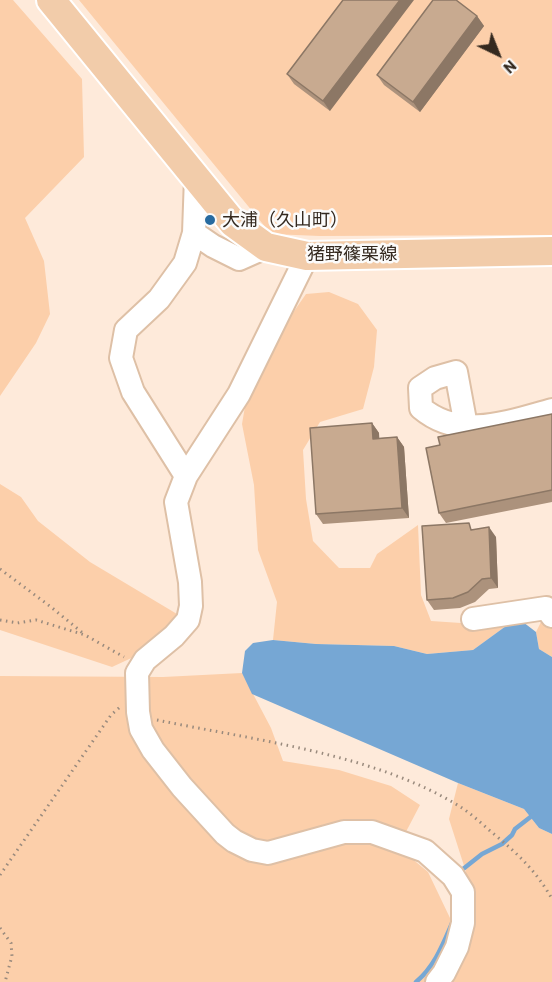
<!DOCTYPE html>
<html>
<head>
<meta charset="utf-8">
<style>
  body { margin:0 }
  #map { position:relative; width:552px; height:982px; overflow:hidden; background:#feeada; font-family:Barlow,sans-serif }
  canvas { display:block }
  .north { position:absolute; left:468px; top:24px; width:60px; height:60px; -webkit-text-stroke:4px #fbfbfb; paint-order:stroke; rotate:137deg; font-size:16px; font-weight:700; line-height:24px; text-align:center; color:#34291f }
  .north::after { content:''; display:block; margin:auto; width:21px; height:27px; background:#34291f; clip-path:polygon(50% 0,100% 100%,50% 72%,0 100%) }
</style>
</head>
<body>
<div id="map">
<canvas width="552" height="982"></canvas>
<div class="north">N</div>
</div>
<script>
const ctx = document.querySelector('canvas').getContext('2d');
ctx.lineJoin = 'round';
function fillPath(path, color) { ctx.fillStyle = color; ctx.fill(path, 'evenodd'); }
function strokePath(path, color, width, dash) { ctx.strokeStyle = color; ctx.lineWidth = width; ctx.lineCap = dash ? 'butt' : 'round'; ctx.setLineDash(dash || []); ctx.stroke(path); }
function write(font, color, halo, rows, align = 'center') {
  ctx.font = font + ' Barlow,"Noto Sans JP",sans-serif'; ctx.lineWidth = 5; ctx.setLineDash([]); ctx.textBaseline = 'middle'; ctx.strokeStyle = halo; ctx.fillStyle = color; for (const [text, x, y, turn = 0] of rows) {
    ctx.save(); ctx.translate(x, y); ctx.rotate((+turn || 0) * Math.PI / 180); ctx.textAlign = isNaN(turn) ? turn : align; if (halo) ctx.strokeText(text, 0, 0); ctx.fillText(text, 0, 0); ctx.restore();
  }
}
fillPath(new Path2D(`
  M 0,0 L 13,0 L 82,79 L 84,157 L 25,218 L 44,261 L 50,314 L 36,343 L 0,396 Z
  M 79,0 L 552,0 L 552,235 L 320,236 L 271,234 Z
  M 329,292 L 358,304 L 377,330 L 374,367 L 363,409 L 320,422 L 303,450 L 306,499 L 313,541 L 339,568 L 370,568 L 377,554 L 418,525 L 421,595 L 431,621 L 506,626 L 473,650 L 427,654 L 394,646 L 316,644 L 273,640 L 277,602 L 258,550 L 254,485 L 242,424 L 248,389 L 274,340 L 306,294 Z
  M 0,484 L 21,497 L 38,521 L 90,562 L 182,617 L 153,648 L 112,667 L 0,630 Z
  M 552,600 L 552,657 L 539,649 L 536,632 Z
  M 242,673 L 271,728 L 283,761 L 339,770 L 391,786 L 420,805 L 398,847 L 428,872 L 450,918 L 466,872 L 449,819 L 458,783 L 524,809 L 539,828 L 552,834 L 552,982 L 0,982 L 0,676 L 163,677 Z`), '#fccfaa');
fillPath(new Path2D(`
  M 523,622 L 536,632 L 539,649 L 552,657 L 552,834 L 539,828 L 524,809 L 458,783 L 252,694 L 242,673 L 245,651 L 253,643 L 273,640 L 316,644 L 394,646 L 427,654 L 473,650 L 506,626 Z`), '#76a7d4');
strokePath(new Path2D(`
  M 458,873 L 482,854 L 502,844 L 512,835 L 515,829 L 533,815
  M 416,982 C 435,966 443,944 453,921`), '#76a7d4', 4.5);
const minor = new Path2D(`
  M 194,233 L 213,246 L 239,259 L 266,247
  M 307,256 L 239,394 L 186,476 L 176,502 L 190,582 L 191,606 L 188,620 L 174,636 L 145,660 L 137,673 L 138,712 L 141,729 L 153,750 L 182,787 L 225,834 L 234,841 L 252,850 L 268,853 L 344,832 L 372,832 L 425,851 L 453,876 L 463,892 L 463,923 L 457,947 L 444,973 L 437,982
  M 466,426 L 456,372 L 435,378 L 420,388 L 421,408 C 460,441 508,422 552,410
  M 186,476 L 133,392 L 121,358 L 126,330 L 159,299 L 185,263 L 194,233 L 196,177
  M 473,619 L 546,608 L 552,616`);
const major = new Path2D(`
  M 51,0 L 233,223 L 266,247 L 307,256 L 552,251`);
strokePath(minor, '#dec0a6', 26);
strokePath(major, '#fff', 32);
strokePath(new Path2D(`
  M 0,569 L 51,607 L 84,634
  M 0,620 L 17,623 L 36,620 L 85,635 L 124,657
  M 157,720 C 254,740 375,754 459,806 C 472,814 483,825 495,835 C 518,854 537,872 552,899
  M 0,875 L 111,715 L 120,707
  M 0,928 L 11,943 L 12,956 L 5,982`), '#998a7d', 3, [1.5, 4.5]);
strokePath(minor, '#fff', 22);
strokePath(major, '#f2ccaa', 28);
fillPath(new Path2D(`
  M 343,0 L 330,111 L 294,84 L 287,74 Z
  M 477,16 L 484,26 L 420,112 L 384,85 L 377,75 Z
  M 552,414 L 552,502 L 446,523 L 439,513 L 440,445 Z
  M 372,423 L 379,433 L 379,438 L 397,437 L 404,447 L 409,518 L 323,524 L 316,514 Z
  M 474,529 L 496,537 L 498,588 L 489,589 L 475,602 L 460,608 L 434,610 L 427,600 Z`), '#ac927c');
fillPath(new Path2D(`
  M 400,0 L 414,0 L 330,111 L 323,101 Z
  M 477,16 L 484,26 L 420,112 L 413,102 Z
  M 372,423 L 379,433 L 380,449 L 373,439 Z
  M 397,437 L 404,447 L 409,518 L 402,508 Z
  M 489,527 L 496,537 L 498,588 L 491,578 Z`), '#8c7765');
const building = new Path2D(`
  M 343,0 L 400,0 L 323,101 L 287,74 Z
  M 433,0 L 456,0 L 477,16 L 413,102 L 377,75 Z
  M 552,414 L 552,490 L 439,513 L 426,448 L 440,445 L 438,437 Z
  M 372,423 L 373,439 L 397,437 L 402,508 L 316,514 L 310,428 Z
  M 469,523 L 471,530 L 489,527 L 491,578 L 482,579 L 468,592 L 453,598 L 427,600 L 422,526 Z`);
fillPath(building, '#c8aa90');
strokePath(building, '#8c7765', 1.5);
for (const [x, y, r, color] of [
  [210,220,6,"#286ba0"]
]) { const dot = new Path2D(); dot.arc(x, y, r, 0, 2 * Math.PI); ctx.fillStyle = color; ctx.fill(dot); strokePath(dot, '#fbfbfb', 2); }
write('18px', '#34291f', '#fbfbfb', [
  ["大浦（久山町）",222,220]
], 'left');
write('18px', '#34291f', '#fbfbfb', [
  ["猪野篠栗線",352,254]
]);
</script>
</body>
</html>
